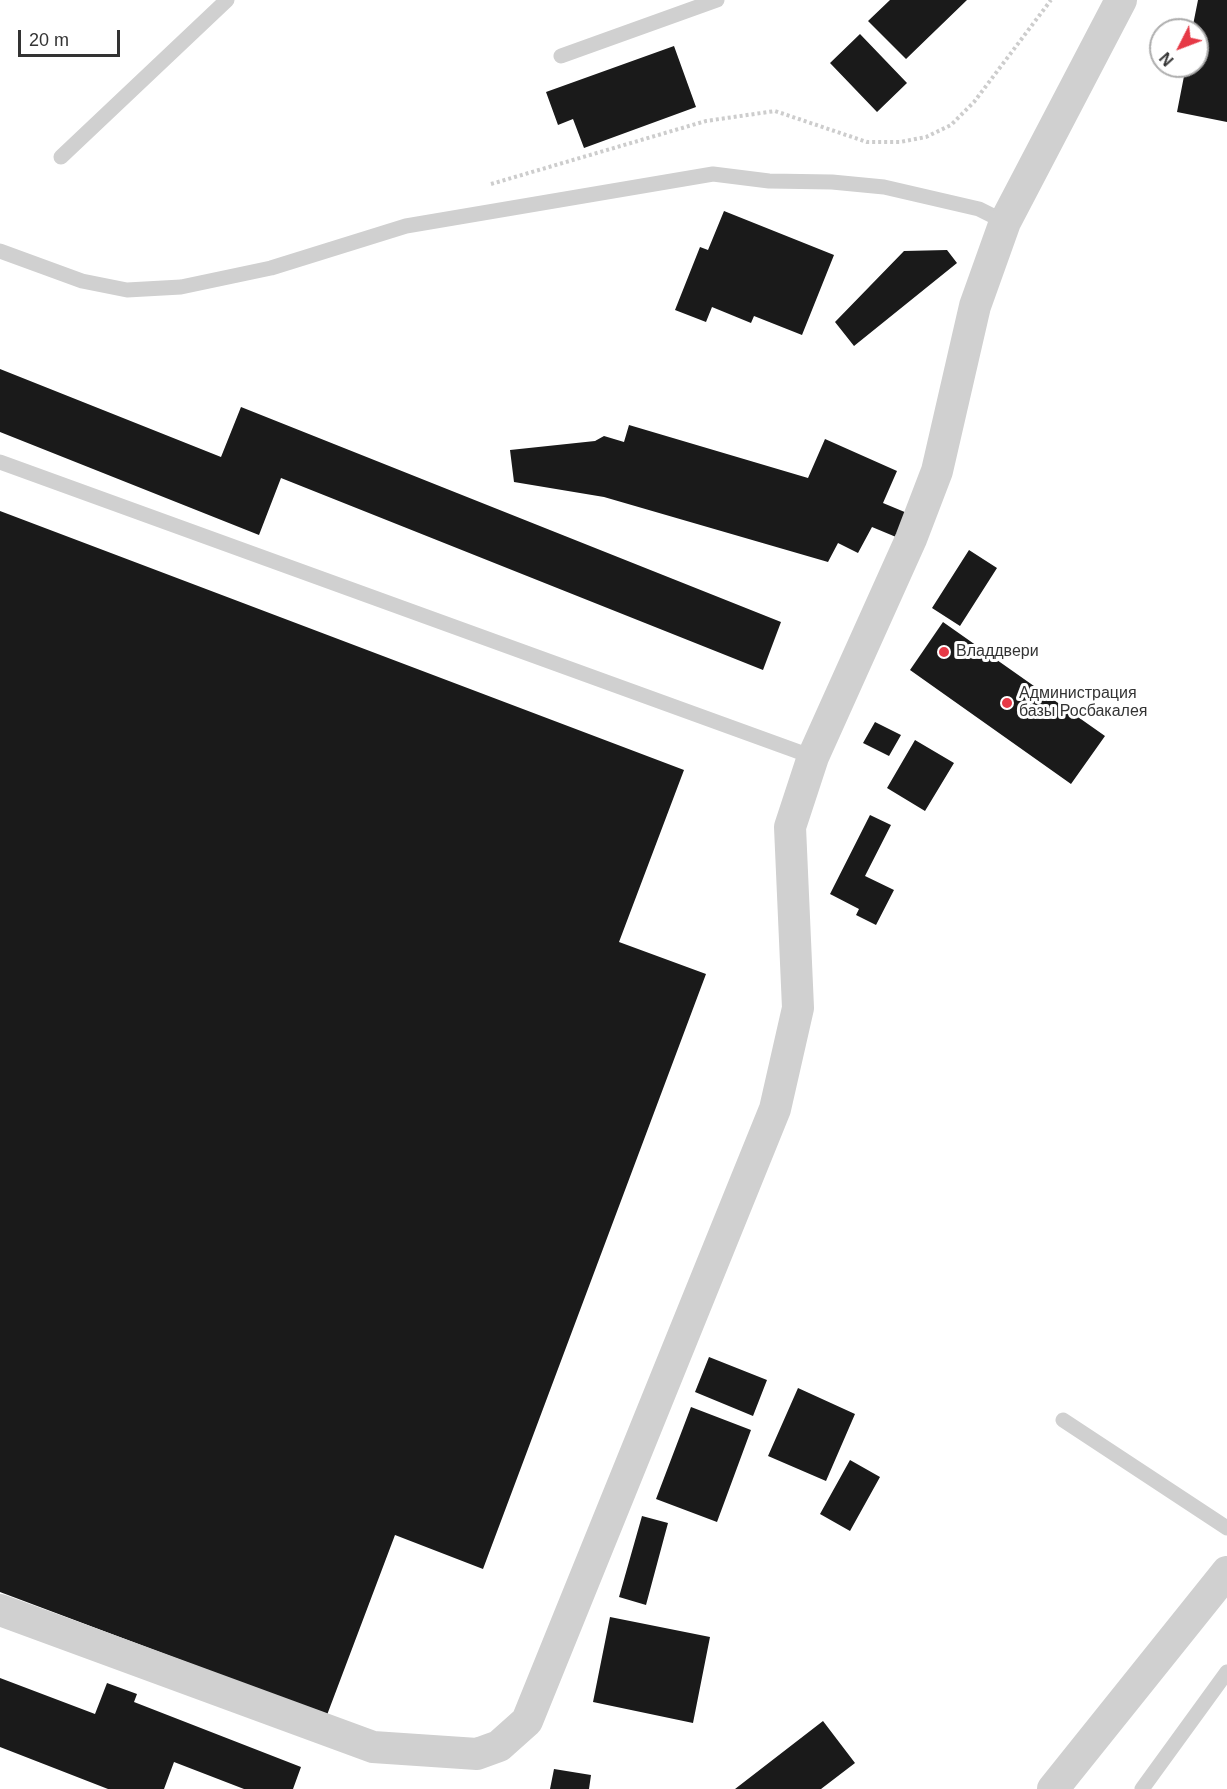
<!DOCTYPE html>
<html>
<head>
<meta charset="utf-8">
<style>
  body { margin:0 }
  #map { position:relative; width:1227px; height:1789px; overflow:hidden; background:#fff; font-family:Helvetica,sans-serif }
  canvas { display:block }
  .north { position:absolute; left:1149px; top:18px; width:60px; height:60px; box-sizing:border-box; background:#fff; border:2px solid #adadad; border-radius:50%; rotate:228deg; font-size:16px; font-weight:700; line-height:24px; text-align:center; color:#333 }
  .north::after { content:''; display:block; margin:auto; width:21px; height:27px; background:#e63946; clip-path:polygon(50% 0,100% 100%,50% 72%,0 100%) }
  .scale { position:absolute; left:18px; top:30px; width:102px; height:27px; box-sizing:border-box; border:3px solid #333; border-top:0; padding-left:8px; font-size:18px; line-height:21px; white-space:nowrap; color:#333; -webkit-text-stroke:4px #fff; paint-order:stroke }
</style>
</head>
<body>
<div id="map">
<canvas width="1227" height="1789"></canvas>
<div class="north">N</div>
<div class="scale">20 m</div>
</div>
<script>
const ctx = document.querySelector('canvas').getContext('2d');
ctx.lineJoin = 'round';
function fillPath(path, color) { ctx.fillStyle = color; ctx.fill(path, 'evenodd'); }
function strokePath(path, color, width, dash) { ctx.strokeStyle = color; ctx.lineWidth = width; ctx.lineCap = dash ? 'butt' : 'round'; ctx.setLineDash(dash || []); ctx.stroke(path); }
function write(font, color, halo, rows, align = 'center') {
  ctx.font = font + ' Helvetica,sans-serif'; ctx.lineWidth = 6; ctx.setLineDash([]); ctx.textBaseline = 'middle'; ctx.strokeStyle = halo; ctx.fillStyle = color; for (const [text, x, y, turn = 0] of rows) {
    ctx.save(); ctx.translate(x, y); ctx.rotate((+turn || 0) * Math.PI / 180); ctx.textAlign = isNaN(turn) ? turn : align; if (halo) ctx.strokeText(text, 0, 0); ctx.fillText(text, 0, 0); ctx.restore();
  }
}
fillPath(new Path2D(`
  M 890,0 L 967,0 L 906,59 L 868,21 Z
  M 1198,0 L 1227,0 L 1227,122 L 1177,112 L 1186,66 L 1197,66 L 1197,30 L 1192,30 Z
  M 860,34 L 907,83 L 877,112 L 830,63 Z
  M 674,46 L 696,107 L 584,148 L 573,119 L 558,125 L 546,92 Z
  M 724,211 L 834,255 L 802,335 L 754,316 L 751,323 L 712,307 L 706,322 L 675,310 L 700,247 L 708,250 Z
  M 947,250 L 957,263 L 854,346 L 835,322 L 904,251 Z
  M 0,369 L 221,457 L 241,407 L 781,622 L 763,670 L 281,478 L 259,535 L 0,432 Z
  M 629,425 L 808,478 L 825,439 L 897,471 L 883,503 L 907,513 L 896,537 L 872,527 L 858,553 L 838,543 L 828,562 L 604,497 L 514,482 L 510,450 L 595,441 L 604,436 L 624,442 Z
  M 0,511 L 684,770 L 619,942 L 706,974 L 483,1569 L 395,1535 L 327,1715 L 0,1592 Z
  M 969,550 L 997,568 L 960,626 L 932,608 Z
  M 943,622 L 1105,736 L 1071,784 L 910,670 Z
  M 875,722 L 901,735 L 889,756 L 863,743 Z
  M 915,740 L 954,763 L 925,811 L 887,788 Z
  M 870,815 L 891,825 L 865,876 L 894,890 L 876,925 L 856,915 L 859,909 L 830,894 Z
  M 709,1357 L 767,1380 L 753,1416 L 695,1392 Z
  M 798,1388 L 855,1414 L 826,1481 L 768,1456 Z
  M 691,1407 L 751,1430 L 717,1522 L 656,1499 Z
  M 850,1460 L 880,1477 L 850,1531 L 820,1514 Z
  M 642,1516 L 668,1523 L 646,1605 L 619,1597 Z
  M 610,1617 L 710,1637 L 693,1723 L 593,1702 Z
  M 0,1678 L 95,1714 L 107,1683 L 137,1694 L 134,1702 L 301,1767 L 293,1789 L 244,1789 L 174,1762 L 164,1789 L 108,1789 L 0,1747 Z
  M 823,1721 L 855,1763 L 821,1789 L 735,1789 Z
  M 554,1769 L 591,1775 L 589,1789 L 550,1789 Z`), '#1a1a1a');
strokePath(new Path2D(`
  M 491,184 L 706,121 L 775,111 L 867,142 L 900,142 L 926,137 L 951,125 L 974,102 L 1051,0`), '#cdcdcd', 4, [3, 3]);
strokePath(new Path2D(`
  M 561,56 L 717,0
  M 61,157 L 227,0
  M 0,251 L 82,281 L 127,290 L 181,287 L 271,268 L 406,226 L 713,174 L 769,181 L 832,182 L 884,187 L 979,209 L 1005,222
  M 0,462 L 813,757
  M 1063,1420 L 1227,1528
  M 1142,1789 L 1227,1672`), '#d0d0d0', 15);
strokePath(new Path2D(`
  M 0,1610 L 373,1747 L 477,1754 L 499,1746 L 527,1721 L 775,1109 L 798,1008 L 790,827 L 813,757 L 911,539 L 937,471 L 975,306 L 1005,222 L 1121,0
  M 1053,1789 L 1227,1572`), '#d0d0d0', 32);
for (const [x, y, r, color] of [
  [944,652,6,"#e63946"],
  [1007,703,6,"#e63946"]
]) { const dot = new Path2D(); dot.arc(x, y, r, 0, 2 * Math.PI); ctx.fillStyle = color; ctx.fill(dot); strokePath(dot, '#fff', 2); }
write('16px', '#333', '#fff', [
  ["Владдвери",956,652],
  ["Администрация",1019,694],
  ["базы Росбакалея",1019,712]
], 'left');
</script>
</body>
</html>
